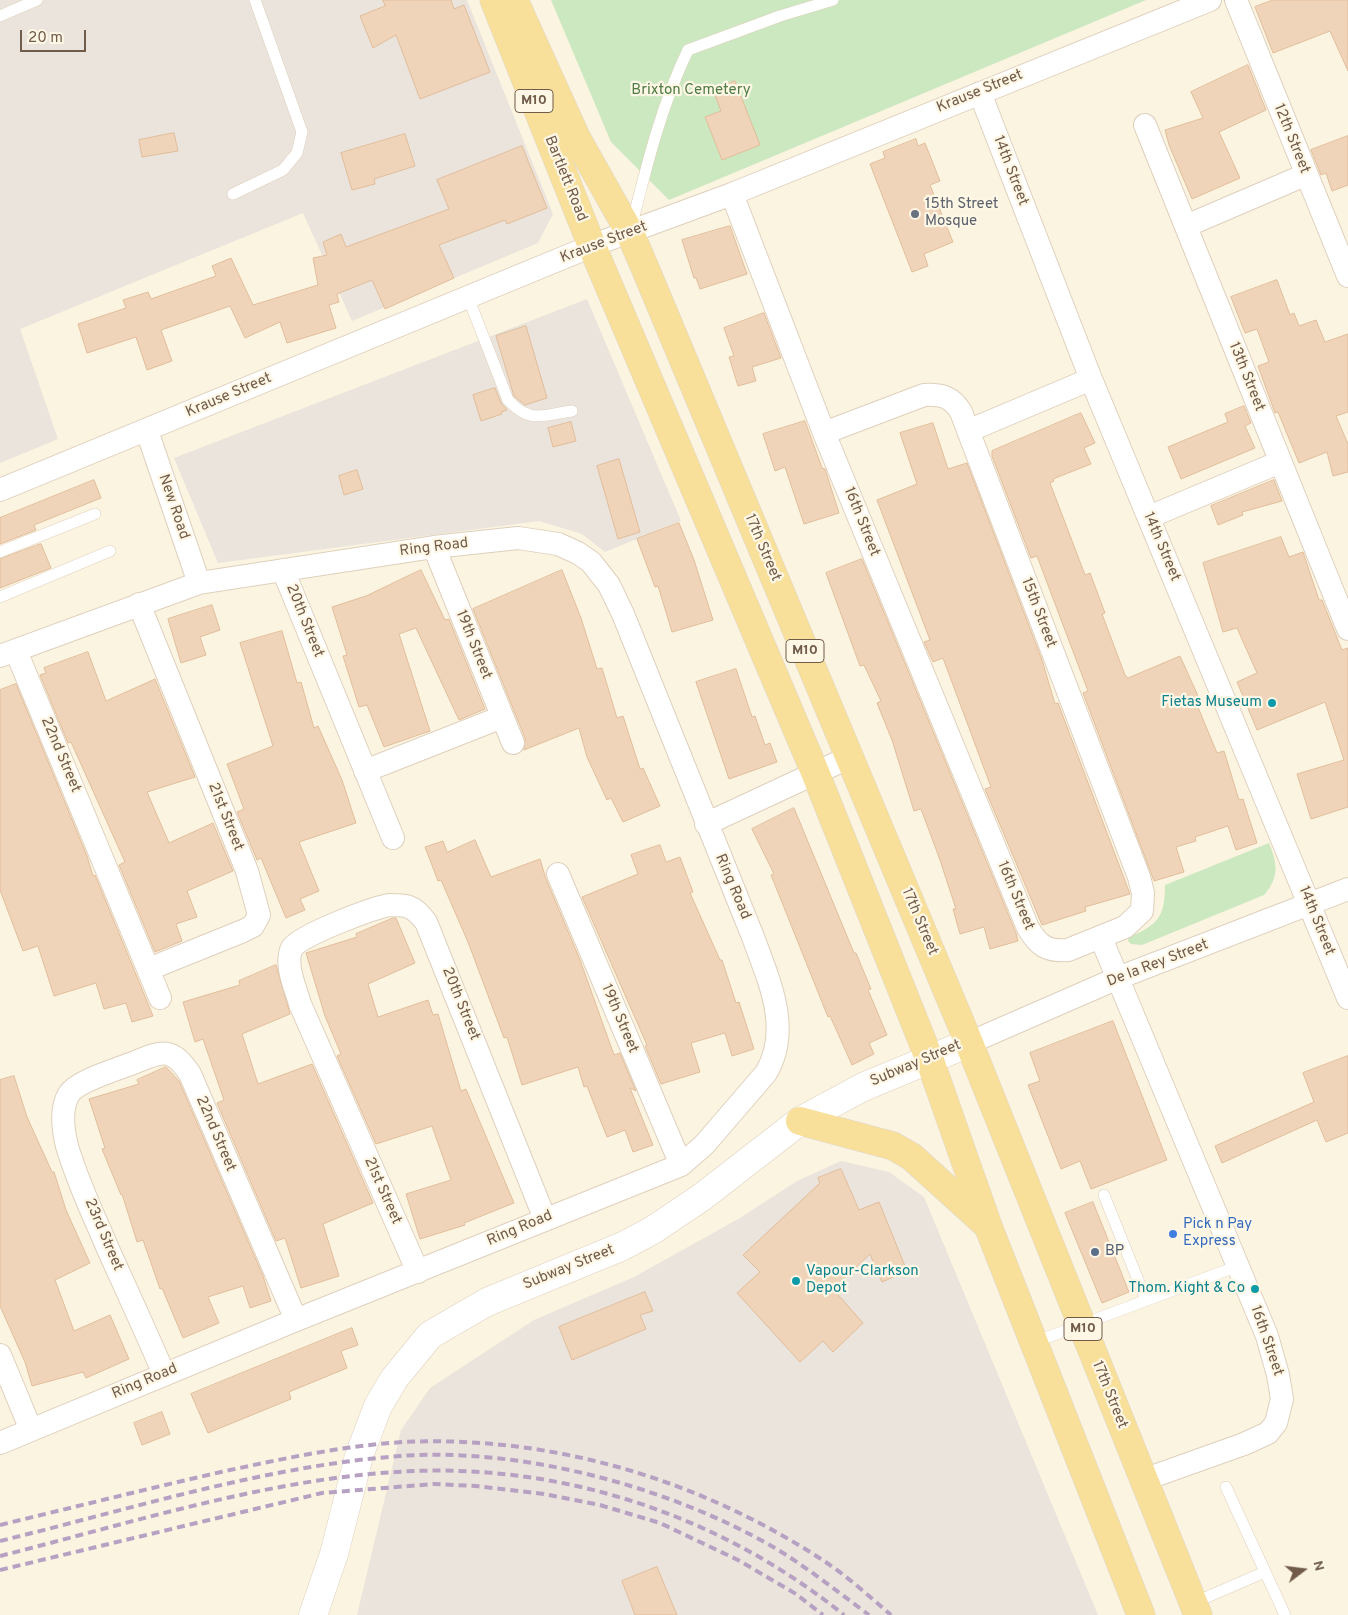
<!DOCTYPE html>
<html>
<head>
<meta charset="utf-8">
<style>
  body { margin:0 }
  #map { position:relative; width:1348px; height:1615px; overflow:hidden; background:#fbf4e1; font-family:Overpass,sans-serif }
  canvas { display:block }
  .north { position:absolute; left:1278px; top:1545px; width:50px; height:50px; -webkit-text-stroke:4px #fff7e6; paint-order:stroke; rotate:75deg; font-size:14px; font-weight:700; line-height:20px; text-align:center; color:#715b49 }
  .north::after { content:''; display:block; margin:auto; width:18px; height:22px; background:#715b49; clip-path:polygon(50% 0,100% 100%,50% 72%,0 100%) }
  .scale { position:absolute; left:20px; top:30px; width:66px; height:22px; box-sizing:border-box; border:2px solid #715b49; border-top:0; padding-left:6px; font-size:15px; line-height:18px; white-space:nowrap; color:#715b49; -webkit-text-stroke:4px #fff7e6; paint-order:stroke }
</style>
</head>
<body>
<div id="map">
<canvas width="1348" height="1615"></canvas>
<div class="north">N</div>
<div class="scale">20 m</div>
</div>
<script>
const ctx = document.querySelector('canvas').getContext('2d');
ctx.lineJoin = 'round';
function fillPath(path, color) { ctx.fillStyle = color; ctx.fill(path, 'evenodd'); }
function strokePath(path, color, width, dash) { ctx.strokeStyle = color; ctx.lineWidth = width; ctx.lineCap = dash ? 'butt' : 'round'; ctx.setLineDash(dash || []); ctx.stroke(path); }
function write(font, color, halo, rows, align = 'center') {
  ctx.font = font + ' Overpass,sans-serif'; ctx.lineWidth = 4.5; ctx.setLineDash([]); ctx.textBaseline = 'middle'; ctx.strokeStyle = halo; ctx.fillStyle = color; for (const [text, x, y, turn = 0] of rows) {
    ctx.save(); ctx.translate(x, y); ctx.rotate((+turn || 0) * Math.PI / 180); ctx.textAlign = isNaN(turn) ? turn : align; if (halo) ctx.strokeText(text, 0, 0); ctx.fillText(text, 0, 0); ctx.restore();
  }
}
fillPath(new Path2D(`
  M 0,0 L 467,0 L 553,214 L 538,243 L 352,321 L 303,213 L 20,329 L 58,439 L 0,463 Z
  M 587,299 L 681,521 L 605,552 L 582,534 L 539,521 L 218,563 L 174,458 Z
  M 841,1161 L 889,1172 L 924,1197 L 1098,1615 L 357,1615 L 401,1430 L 430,1388 L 534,1320 L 634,1277 L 740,1218 L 797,1181 Z`), '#eae4dc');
fillPath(new Path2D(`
  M 551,0 L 1146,0 L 669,200 L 611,142 Z
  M 1269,843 C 1277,863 1280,877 1264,895 L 1142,945 L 1131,944 L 1128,941 L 1129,937 C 1158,925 1165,917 1165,885 Z`), '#cce8c0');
const building = new Path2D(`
  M 383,0 L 451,0 L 454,9 L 464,5 L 490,72 L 420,99 L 396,35 L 373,48 L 360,16 L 385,6 Z
  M 1273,0 L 1348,0 L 1348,71 L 1330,31 L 1273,53 L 1255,7 Z
  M 1248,65 L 1266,110 L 1219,132 L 1240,178 L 1192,199 L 1169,145 L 1165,130 L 1203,118 L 1191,92 Z
  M 735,81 L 760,145 L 722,160 L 705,117 L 721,111 L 713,90 Z
  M 174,133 L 178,151 L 142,157 L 139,140 Z
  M 405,134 L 415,166 L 374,179 L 375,184 L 352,190 L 341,153 Z
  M 1348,136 L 1348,185 L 1332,191 L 1326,173 L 1321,175 L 1311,150 Z
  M 916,139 L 918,146 L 925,143 L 940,181 L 930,185 L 953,242 L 924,254 L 928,266 L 912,272 L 870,164 L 885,158 L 883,152 Z
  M 522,146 L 547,208 L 507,224 L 505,220 L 439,245 L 454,278 L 385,309 L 372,280 L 337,294 L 339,302 L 329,305 L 336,328 L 287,343 L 280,322 L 245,338 L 230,306 L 161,330 L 172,361 L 147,370 L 136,337 L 87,353 L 78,324 L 126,308 L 123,300 L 148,292 L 151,299 L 216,276 L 212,266 L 231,258 L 253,305 L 318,285 L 313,258 L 327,255 L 323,242 L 341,234 L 346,247 L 449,209 L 437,180 Z
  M 730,226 L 747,274 L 700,289 L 696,278 L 694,278 L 682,240 Z
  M 1277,280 L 1290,315 L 1294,313 L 1299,326 L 1316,320 L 1325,342 L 1348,334 L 1348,412 L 1336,416 L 1348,444 L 1348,472 L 1333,476 L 1327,452 L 1299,463 L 1278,412 L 1275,413 L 1258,366 L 1269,362 L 1257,329 L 1245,333 L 1231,297 Z
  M 764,313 L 781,358 L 752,367 L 756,381 L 738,386 L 729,357 L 734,356 L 724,328 Z
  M 526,326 L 547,398 L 525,405 L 514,396 L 496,336 Z
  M 495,388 L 501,403 L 507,410 L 501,412 L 502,414 L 481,421 L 473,395 Z
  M 1244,406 L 1251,423 L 1245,426 L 1255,448 L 1181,479 L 1168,447 L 1228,422 L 1225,414 Z
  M 1081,413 L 1095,443 L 1084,448 L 1091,464 L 1053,479 L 1054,481 L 1050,483 L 1085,575 L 1090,573 L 1105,613 L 1102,614 L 1125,675 L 1128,678 L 1180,656 L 1199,698 L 1195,700 L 1217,753 L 1224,751 L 1239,800 L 1243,799 L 1257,843 L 1236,850 L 1228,826 L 1195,837 L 1196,841 L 1176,847 L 1184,872 L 1154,881 L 1083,693 L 1088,691 L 1037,556 L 1031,558 L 992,456 L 992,451 Z
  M 805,421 L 822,468 L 825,469 L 839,513 L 804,524 L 785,467 L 775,471 L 763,434 Z
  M 571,422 L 576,441 L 553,447 L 548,428 Z
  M 933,423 L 948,469 L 967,463 L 1042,660 L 1055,704 L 1058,703 L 1130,894 L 1085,907 L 1086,911 L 1042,925 L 985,789 L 991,787 L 943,658 L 933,662 L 924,642 L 930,640 L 877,500 L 917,484 L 900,433 Z
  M 619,459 L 640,532 L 618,539 L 597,466 Z
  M 357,470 L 363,489 L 344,495 L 339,476 Z
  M 94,480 L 101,498 L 34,525 L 36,530 L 0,544 L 0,518 Z
  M 1274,480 L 1282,501 L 1242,512 L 1243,515 L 1218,525 L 1211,506 Z
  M 679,523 L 694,560 L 713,620 L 672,632 L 658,586 L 655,587 L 637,539 Z
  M 1281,537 L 1289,557 L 1303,552 L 1319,600 L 1322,600 L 1342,650 L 1348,648 L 1348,807 L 1311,819 L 1297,774 L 1344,760 L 1325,702 L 1257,730 L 1237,682 L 1257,673 L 1237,628 L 1223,632 L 1203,563 Z
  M 41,544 L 51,568 L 0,588 L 0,559 Z
  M 862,559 L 1016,933 L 1018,941 L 990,949 L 984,927 L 960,934 L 953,909 L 956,909 L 940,860 L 921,809 L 914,811 L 892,740 L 877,703 L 881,701 L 864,665 L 860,666 L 826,573 Z
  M 421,570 L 445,620 L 449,619 L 485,709 L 459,720 L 416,628 L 399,634 L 430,731 L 384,747 L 367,705 L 359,707 L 343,656 L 347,655 L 332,607 L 366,596 Z
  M 562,570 L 581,618 L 597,669 L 602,668 L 617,718 L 623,716 L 640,769 L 643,768 L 660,806 L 623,822 L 611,798 L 607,800 L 587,757 L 579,728 L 524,750 L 525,738 L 473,609 Z
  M 212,605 L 220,630 L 200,637 L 206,655 L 181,663 L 168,619 Z
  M 282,631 L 297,683 L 301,682 L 314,728 L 318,726 L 342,780 L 356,823 L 299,842 L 319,891 L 300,899 L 305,910 L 286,918 L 261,858 L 257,860 L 237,812 L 244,809 L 227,764 L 273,746 L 240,643 Z
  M 88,652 L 106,701 L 155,679 L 195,777 L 147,792 L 169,843 L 213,823 L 233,871 L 187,891 L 197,917 L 176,924 L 182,941 L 155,952 L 119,865 L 125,862 L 71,742 L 68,743 L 40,675 L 46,673 L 44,668 Z
  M 736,669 L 752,717 L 755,716 L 765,745 L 770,743 L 777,762 L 729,779 L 696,682 Z
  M 16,684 L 87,856 L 93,876 L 95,875 L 153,1016 L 132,1022 L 126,1003 L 104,1009 L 96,983 L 54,996 L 38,946 L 23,951 L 0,890 L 0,690 Z
  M 794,808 L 854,953 L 856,953 L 871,989 L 868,990 L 887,1035 L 869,1043 L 874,1054 L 852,1065 L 830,1016 L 828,1017 L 771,875 L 774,874 L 752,829 Z
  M 475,840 L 491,877 L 540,859 L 546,879 L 580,960 L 614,1055 L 620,1053 L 636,1091 L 630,1088 L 653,1145 L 633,1152 L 625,1130 L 607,1137 L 587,1086 L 584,1087 L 578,1067 L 522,1085 L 507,1037 L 504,1038 L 468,942 L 441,880 L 438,881 L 425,847 L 443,841 L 447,852 Z
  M 660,845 L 666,862 L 680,857 L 693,892 L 690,893 L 720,960 L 722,960 L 736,1003 L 739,1002 L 754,1049 L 732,1056 L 725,1033 L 691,1043 L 700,1072 L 661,1084 L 645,1046 L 647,1045 L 582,897 L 638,874 L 631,855 Z
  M 393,918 L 396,918 L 415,963 L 368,984 L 378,1017 L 428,1000 L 433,1015 L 438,1014 L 461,1091 L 466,1089 L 514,1203 L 464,1223 L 465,1225 L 420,1239 L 406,1194 L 451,1180 L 432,1126 L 376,1144 L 337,1056 L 341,1054 L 325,1016 L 306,953 L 357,937 L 356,934 Z
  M 276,965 L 290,1014 L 242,1034 L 258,1084 L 312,1064 L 373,1203 L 323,1224 L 339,1276 L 301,1288 L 285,1238 L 276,1241 L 217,1103 L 224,1100 L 203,1039 L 195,1042 L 183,1002 L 240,985 L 239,981 Z
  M 1113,1021 L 1167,1160 L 1091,1189 L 1080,1161 L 1061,1169 L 1028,1085 L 1040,1081 L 1030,1053 Z
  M 1348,1056 L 1348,1133 L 1326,1142 L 1317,1120 L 1222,1163 L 1215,1146 L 1314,1102 L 1303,1073 Z
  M 166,1067 L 179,1081 L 263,1276 L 271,1301 L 250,1308 L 243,1286 L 208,1297 L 219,1323 L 183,1338 L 162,1288 L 160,1289 L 143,1240 L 137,1242 L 122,1194 L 121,1195 L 102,1149 L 105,1148 L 89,1099 L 139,1084 L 137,1080 Z
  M 14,1076 L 27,1117 L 52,1172 L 54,1172 L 66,1210 L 90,1263 L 55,1280 L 74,1331 L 110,1315 L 129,1359 L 86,1378 L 83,1372 L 32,1386 L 25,1362 L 0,1306 L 0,1080 Z
  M 841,1169 L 859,1210 L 879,1202 L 907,1271 L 882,1282 L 870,1254 L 833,1289 L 863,1323 L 833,1352 L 823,1341 L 800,1362 L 737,1293 L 760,1272 L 743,1255 L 820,1183 L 818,1178 Z
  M 1093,1202 L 1129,1292 L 1102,1303 L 1065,1213 Z
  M 645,1292 L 653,1311 L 640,1315 L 646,1329 L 572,1360 L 559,1327 Z
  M 352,1328 L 358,1345 L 341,1351 L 347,1368 L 289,1392 L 291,1399 L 208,1433 L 191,1394 Z
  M 162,1412 L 170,1434 L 142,1445 L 134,1423 Z
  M 657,1567 L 677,1615 L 635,1615 L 622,1581 Z`);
fillPath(building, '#f0d4b9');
strokePath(building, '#e2bd9a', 1);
const service = new Path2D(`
  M 0,16 L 37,0
  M 233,194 L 283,170 L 297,153 L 302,132 L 255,0
  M 631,228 C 646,168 661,106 688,50 L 780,16 L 833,0
  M 468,297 L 508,400 C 530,424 542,415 572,411
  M 0,552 L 95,514
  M 0,597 L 110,551
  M 1104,1195 L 1146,1300
  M 1035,1342 L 1238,1266
  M 1226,1487 L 1285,1615
  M 1193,1603 L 1265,1572`);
const minor = new Path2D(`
  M 1236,0 L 1348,276
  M 980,93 L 1091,379 L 1348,998
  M 1145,125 L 1348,629
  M 732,194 L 824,433 L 1028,928 C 1038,945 1047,952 1068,950 L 1125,927 L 1142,911 L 1143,893 L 1139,877 L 961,412 C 952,397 942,394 924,395 L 824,433
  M 1186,226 L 1305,175
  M 147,431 L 199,583
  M 968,431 L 1091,379
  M 0,490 L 599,243 L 732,194 L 1210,0
  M 1149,517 L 1280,462
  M 434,547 L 513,743
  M 283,570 L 393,838
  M 139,604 L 247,871 L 259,915 L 253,926 L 243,931 L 149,969
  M 16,651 L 160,998
  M 0,656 L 199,583 L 434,547 L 518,538 L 558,544 L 578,553 L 591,562 L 609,585 L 623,614 L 753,937 C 769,981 792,1029 766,1073 L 704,1145 L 681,1165 L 296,1320 L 0,1443
  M 365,771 L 502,717
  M 706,824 L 850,757
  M 558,874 L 681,1165
  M 1101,938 L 1267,1336 L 1278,1375 L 1282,1399 L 1276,1423 L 1268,1433 L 1244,1444 L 1143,1480
  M 969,1043 L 1118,978 L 1348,889
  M 418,1272 L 300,1004 C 296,989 284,964 292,948 C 298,936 375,907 390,905 C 395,905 404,905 409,907 C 417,910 421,916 426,922 L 545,1219
  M 0,1355 L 31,1430
  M 164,1374 C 146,1332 127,1291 108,1249 C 94,1216 77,1181 67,1146 C 63,1130 60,1109 69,1094 C 77,1081 118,1069 133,1063 C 162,1051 171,1046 190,1074 L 296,1320`);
const tertiary = new Path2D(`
  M 313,1615 L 334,1554 L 359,1456 L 378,1406 L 394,1379 L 430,1335 L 487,1302 L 623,1246 L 653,1230 L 702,1197 L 800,1121 L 863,1087 L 969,1043`);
const primary = new Path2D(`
  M 494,0 L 592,246 L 815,772 L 929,1058 L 988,1226 L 1141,1615
  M 514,0 L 576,137 L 630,233 L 645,268 L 969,1043 L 1198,1615
  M 800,1121 L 893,1146 L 912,1157 L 987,1225`);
strokePath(service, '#dfd0bd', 12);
strokePath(minor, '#dfd0bd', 24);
strokePath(tertiary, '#dfd0bd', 29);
strokePath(primary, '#ddd8d3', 29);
strokePath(service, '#fff', 11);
strokePath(minor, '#fff', 22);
strokePath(tertiary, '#fff', 28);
strokePath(primary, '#f8df9a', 28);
strokePath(new Path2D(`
  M 0,1525 C 74,1507 147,1489 221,1472 C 281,1459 342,1446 403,1442 C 550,1435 698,1479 821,1559 C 846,1575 869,1596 891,1615
  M 0,1541 C 131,1509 266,1466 400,1456 C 522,1447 670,1487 775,1548 C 808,1568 838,1592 869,1615
  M 0,1556 C 127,1524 265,1480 396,1472 C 557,1461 719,1514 844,1615
  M 0,1570 L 322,1493 L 434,1484 L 476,1486 L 544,1494 L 600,1505 L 660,1523 L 738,1560 L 796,1594 L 823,1615`), '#b7a1c3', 4, [8, 5]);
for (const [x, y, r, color] of [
  [915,214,5,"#6b7280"],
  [1272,703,5,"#0f9aa8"],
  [1173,1234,5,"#3f7fe0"],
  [1095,1252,5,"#5c6f8a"],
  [796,1281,5,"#0f9aa8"],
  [1255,1289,5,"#0f9aa8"]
]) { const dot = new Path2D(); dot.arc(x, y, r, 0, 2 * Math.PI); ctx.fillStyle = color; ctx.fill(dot); strokePath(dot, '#fff7e6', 2); }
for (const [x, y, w] of [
  [534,101,38],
  [805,651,38],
  [1083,1329,38]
]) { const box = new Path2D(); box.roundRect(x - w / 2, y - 11.5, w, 23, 4); ctx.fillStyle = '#fff7e6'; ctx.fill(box); strokePath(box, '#715b49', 1); }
write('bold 14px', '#715b49', null, [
  ["M10",534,101],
  ["M10",805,651],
  ["M10",1083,1329]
]);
write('15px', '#4f7c44', '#fff7e6', [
  ["Brixton Cemetery",691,91]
]);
write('15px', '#715b49', '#fff7e6', [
  ["Krause Street",980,92,-22],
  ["12th Street",1291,139,68],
  ["14th Street",1010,171,69],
  ["Bartlett Road",565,179,68],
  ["Krause Street",604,243,-21],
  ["13th Street",1246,377,68],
  ["Krause Street",229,396,-23],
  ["New Road",173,507,71],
  ["16th Street",861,522,68],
  ["14th Street",1161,547,67],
  ["Ring Road",434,548,-7],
  ["17th Street",762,548,67],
  ["15th Street",1038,613,69],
  ["20th Street",304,621,68],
  ["19th Street",473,645,68],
  ["22nd Street",60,755,67],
  ["21st Street",225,817,68],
  ["Ring Road",732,887,67],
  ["16th Street",1015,896,67],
  ["14th Street",1316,921,68],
  ["17th Street",919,922,67],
  ["De la Rey Street",1158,964,-21],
  ["20th Street",460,1004,68],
  ["19th Street",619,1019,67],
  ["Subway Street",916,1064,-23],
  ["22nd Street",215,1134,67],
  ["21st Street",382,1191,66],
  ["Ring Road",520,1229,-23],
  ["23rd Street",103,1235,67],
  ["Subway Street",569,1268,-22],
  ["16th Street",1266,1341,71],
  ["Ring Road",145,1382,-23],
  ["17th Street",1109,1395,68]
]);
write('15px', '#5b616d', '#fff7e6', [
  ["15th Street",925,205],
  ["Mosque",925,222]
], 'left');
write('15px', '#0d838f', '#fff7e6', [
  ["Fietas Museum",1262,703],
  ["Vapour-Clarkson",806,1272,"left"],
  ["Depot",806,1289,"left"],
  ["Thom. Kight & Co",1245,1289]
], 'right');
write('15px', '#366cbe', '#fff7e6', [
  ["Pick n Pay",1183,1225],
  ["Express",1183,1242]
], 'left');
write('15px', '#4e5e75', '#fff7e6', [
  ["BP",1105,1252]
], 'left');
</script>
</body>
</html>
